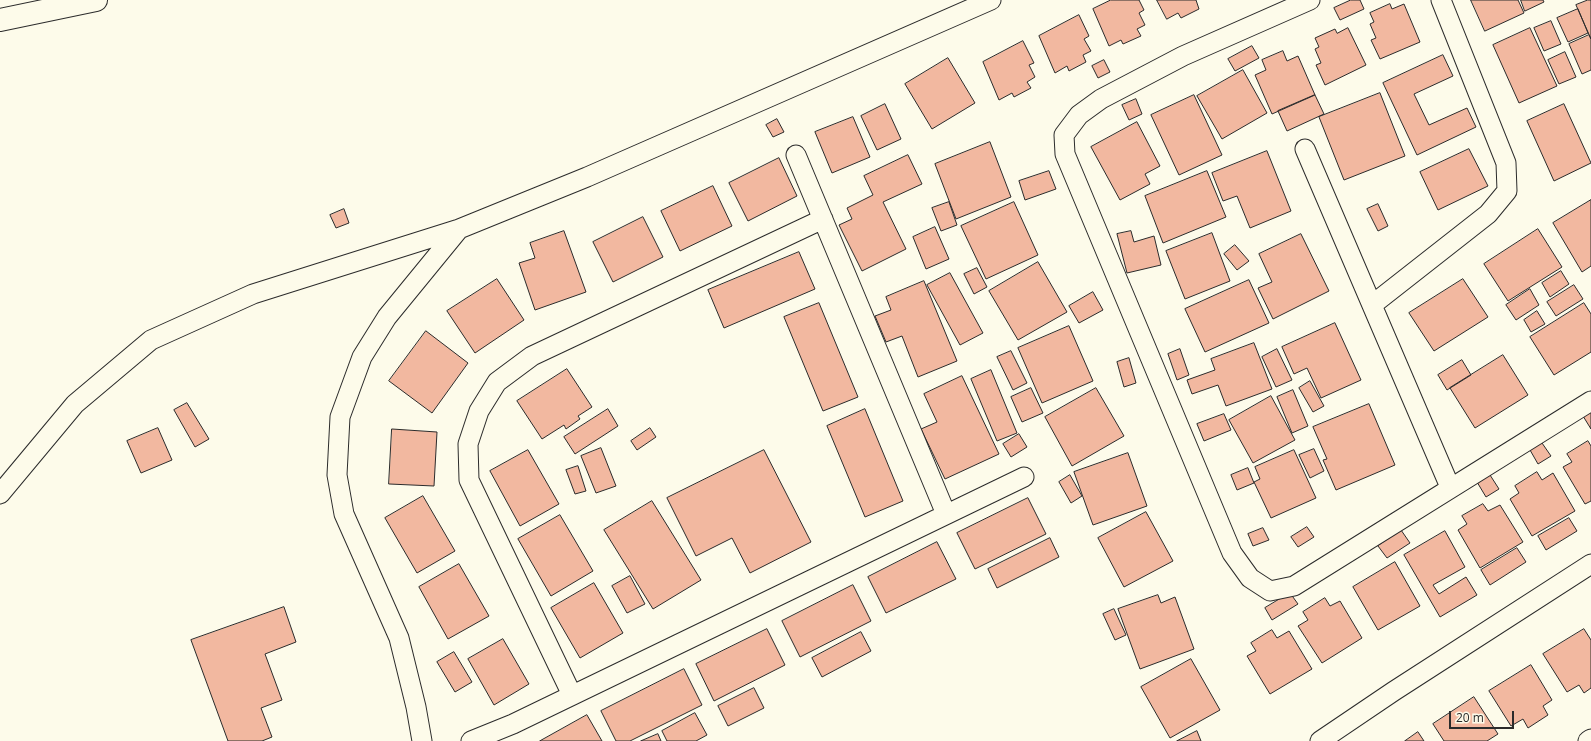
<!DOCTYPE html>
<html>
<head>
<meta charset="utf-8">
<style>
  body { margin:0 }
  #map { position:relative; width:1591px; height:741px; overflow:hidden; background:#fdfbea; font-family:"Open Sans",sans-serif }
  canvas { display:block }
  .scale { position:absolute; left:1449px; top:711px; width:65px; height:18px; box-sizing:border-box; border:2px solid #2b2b2b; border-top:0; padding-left:5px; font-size:12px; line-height:14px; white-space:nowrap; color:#2b2b2b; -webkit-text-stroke:3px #fdfbea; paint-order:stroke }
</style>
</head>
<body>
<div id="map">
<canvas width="1591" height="741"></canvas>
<div class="scale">20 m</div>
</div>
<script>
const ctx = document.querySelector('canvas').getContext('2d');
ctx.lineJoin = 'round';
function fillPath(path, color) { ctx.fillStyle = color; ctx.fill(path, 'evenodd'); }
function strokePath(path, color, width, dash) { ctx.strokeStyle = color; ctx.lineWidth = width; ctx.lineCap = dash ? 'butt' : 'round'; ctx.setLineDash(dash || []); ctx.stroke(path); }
const building = new Path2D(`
  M 1111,0 L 1139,0 L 1144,10 L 1139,13 L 1145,25 L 1137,29 L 1141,36 L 1123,44 L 1121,40 L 1109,46 L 1093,9 Z
  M 1157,0 L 1196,0 L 1199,9 L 1181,18 L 1178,13 L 1167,19 Z
  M 1351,0 L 1360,0 L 1364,9 L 1340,20 L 1334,8 Z
  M 1471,0 L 1518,0 L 1524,13 L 1485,31 Z
  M 1521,0 L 1543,0 L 1544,2 L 1525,11 Z
  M 1588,0 L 1591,0 L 1591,39 L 1576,5 Z
  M 1390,4 L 1392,9 L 1404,4 L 1420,42 L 1380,59 L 1371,40 L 1376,38 L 1370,24 L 1374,22 L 1370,13 Z
  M 1578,9 L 1588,33 L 1568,42 L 1557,18 Z
  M 1079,15 L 1089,36 L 1084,39 L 1091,51 L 1083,55 L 1086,62 L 1069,71 L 1067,66 L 1055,73 L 1039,36 Z
  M 1551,21 L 1561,44 L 1544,51 L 1534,28 Z
  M 1348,28 L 1366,65 L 1325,85 L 1316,65 L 1321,63 L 1315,49 L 1319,47 L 1315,38 L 1335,29 L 1337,33 Z
  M 1530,28 L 1557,86 L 1519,103 L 1493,45 Z
  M 1589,35 L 1591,39 L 1591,70 L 1582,74 L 1569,44 Z
  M 1023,41 L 1034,63 L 1029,65 L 1035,77 L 1027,82 L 1031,88 L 1014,97 L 1012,93 L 999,100 L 983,62 Z
  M 1252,46 L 1259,58 L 1235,71 L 1228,59 Z
  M 1283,51 L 1287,61 L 1298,56 L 1315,95 L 1272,114 L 1255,75 L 1266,70 L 1262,60 Z
  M 1565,52 L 1576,77 L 1559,84 L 1548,60 Z
  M 1443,55 L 1453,76 L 1414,94 L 1429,125 L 1467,108 L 1476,127 L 1417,155 L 1383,83 Z
  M 948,58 L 975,103 L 932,129 L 905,84 Z
  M 1104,60 L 1110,72 L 1098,78 L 1092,66 Z
  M 1243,70 L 1267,113 L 1222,139 L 1197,96 Z
  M 1380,93 L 1405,156 L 1344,180 L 1319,117 Z
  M 1194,95 L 1222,155 L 1179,175 L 1151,115 Z
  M 1315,95 L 1324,114 L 1287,131 L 1278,111 Z
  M 1136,99 L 1142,114 L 1129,120 L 1122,105 Z
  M 885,104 L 901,139 L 877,150 L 861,116 Z
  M 1564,104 L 1591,163 L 1554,181 L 1527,121 Z
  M 853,117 L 870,157 L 832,173 L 815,132 Z
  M 777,119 L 784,132 L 773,137 L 766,125 Z
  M 1137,122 L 1160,166 L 1145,174 L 1150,184 L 1120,200 L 1091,147 Z
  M 990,142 L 1011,197 L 956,219 L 935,164 Z
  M 1469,149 L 1488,186 L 1438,210 L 1420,172 Z
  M 1267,151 L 1291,211 L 1250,228 L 1237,196 L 1223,201 L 1212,173 Z
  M 908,155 L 922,184 L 883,202 L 906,249 L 862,271 L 839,225 L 852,219 L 847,208 L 873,195 L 864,176 Z
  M 779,158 L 797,196 L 748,221 L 729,183 Z
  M 1049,171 L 1056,189 L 1025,200 L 1019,181 Z
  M 1207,171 L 1226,217 L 1163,243 L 1145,196 Z
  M 713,186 L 732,226 L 680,251 L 661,211 Z
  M 1591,200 L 1591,266 L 1582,272 L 1553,223 Z
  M 949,202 L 957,225 L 941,231 L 932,208 Z
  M 1014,202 L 1038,255 L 986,279 L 961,226 Z
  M 1378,204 L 1388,226 L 1378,231 L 1367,209 Z
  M 344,209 L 349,223 L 336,228 L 330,215 Z
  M 643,217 L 663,257 L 613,282 L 593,242 Z
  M 935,227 L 949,259 L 926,269 L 913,237 Z
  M 1538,229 L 1562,267 L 1508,301 L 1484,264 Z
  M 564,231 L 586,292 L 535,310 L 519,263 L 535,258 L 530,243 Z
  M 1131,231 L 1134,242 L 1154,236 L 1161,265 L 1127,273 L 1117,234 Z
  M 1212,233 L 1230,281 L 1185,299 L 1166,251 Z
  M 1301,234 L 1329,291 L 1273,319 L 1258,288 L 1272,282 L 1259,254 Z
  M 1235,245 L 1249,261 L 1237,270 L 1224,254 Z
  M 799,252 L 815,289 L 724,328 L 708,290 Z
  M 1038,262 L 1067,312 L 1018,340 L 989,291 Z
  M 977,268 L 987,287 L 974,294 L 964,274 Z
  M 1561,271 L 1569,284 L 1550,297 L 1542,283 Z
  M 950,273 L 983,333 L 960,345 L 927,285 Z
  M 497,279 L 524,320 L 475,353 L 447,311 Z
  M 1463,279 L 1488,317 L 1434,351 L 1409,313 Z
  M 1249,280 L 1269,323 L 1205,352 L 1185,309 Z
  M 924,281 L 957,361 L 918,377 L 902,336 L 886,342 L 875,316 L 891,310 L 886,297 Z
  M 1574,285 L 1583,299 L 1556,316 L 1547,302 Z
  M 1530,289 L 1539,305 L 1516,320 L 1506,305 Z
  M 1093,292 L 1103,310 L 1079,323 L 1069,306 Z
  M 819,303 L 858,397 L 823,411 L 784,317 Z
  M 1584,303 L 1591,314 L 1591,352 L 1554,375 L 1530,337 Z
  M 1537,311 L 1545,324 L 1531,332 L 1524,320 Z
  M 1335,323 L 1361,380 L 1321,398 L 1307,368 L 1294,374 L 1282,347 Z
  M 1069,326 L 1093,381 L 1042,403 L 1018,348 Z
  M 426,331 L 468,363 L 432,413 L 389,381 Z
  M 1254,343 L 1272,389 L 1226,406 L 1218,385 L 1192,394 L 1187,380 L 1215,370 L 1211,359 Z
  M 1180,349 L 1189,375 L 1177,380 L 1168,354 Z
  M 1277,349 L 1292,380 L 1276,387 L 1262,357 Z
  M 1011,351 L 1027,383 L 1013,390 L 997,357 Z
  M 1503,355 L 1528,395 L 1475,428 L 1450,388 Z
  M 1129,358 L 1136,383 L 1124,387 L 1117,362 Z
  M 1462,360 L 1471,375 L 1447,390 L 1438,375 Z
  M 567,369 L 592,407 L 578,416 L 580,419 L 566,429 L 564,425 L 542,439 L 517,401 Z
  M 991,370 L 1017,433 L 997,441 L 971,379 Z
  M 962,376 L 999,454 L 945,479 L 921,429 L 937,422 L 924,394 Z
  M 1310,381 L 1324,406 L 1313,412 L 1299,388 Z
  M 1031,388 L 1043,413 L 1022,422 L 1011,397 Z
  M 1096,388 L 1124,436 L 1072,466 L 1045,417 Z
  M 1293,390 L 1308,426 L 1292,433 L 1277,397 Z
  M 1271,396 L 1295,440 L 1253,463 L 1229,420 Z
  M 187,403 L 209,439 L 195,447 L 174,410 Z
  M 1369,404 L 1395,465 L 1336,490 L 1323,460 L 1327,459 L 1313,427 Z
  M 608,409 L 618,426 L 575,454 L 564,437 Z
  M 865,409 L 903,501 L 865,517 L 827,426 Z
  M 1591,411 L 1591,429 L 1583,416 Z
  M 1224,414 L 1231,430 L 1204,441 L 1197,424 Z
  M 158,428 L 172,460 L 141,473 L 127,441 Z
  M 650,428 L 656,437 L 637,450 L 631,441 Z
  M 392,429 L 437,432 L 434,486 L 389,484 Z
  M 1019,434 L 1027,447 L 1011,457 L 1003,444 Z
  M 1588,441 L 1591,446 L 1591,501 L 1585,504 L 1563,467 L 1572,462 L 1567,454 Z
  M 1542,443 L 1551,456 L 1538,464 L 1530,450 Z
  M 601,448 L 616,486 L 596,493 L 581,456 Z
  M 1314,449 L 1324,471 L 1310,478 L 1299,455 Z
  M 528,450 L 559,504 L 520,526 L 490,471 Z
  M 764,450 L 811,542 L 750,573 L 732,538 L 696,556 L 667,498 Z
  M 1294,450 L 1316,498 L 1271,518 L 1254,482 L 1260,479 L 1255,467 Z
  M 1128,453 L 1147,506 L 1093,525 L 1074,472 Z
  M 578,466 L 586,491 L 575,494 L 566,470 Z
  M 1248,468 L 1254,483 L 1237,490 L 1231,475 Z
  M 1537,472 L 1542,480 L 1553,473 L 1575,511 L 1532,536 L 1510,499 L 1519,493 L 1515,486 Z
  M 1070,475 L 1082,496 L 1071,503 L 1059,482 Z
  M 1490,475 L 1499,489 L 1486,497 L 1477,482 Z
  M 423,496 L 455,551 L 417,573 L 385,518 Z
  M 1028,498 L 1046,534 L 975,569 L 957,533 Z
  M 652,501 L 701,580 L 653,609 L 604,530 Z
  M 1483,504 L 1488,511 L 1500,505 L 1523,542 L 1480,568 L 1458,530 L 1467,524 L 1462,516 Z
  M 1146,512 L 1173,561 L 1124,587 L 1098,538 Z
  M 560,515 L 593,571 L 551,596 L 518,539 Z
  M 1569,518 L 1577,531 L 1546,550 L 1538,536 Z
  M 1307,527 L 1314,537 L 1298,547 L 1291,537 Z
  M 1263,528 L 1269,540 L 1253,546 L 1248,534 Z
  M 1401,530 L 1410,543 L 1387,558 L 1378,546 Z
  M 1445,531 L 1465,567 L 1433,585 L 1439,594 L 1466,577 L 1477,595 L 1440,617 L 1404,555 Z
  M 1050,538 L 1059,557 L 997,588 L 988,569 Z
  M 937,542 L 956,579 L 886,613 L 868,577 Z
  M 1517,548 L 1526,562 L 1490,585 L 1481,570 Z
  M 1395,562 L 1420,606 L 1378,630 L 1353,587 Z
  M 459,564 L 489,616 L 448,639 L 419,587 Z
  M 630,576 L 645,604 L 627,613 L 612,586 Z
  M 594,583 L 623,633 L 580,658 L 551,608 Z
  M 853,585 L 871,621 L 800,657 L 782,621 Z
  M 1290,593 L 1298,604 L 1272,620 L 1265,608 Z
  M 1158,595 L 1161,603 L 1175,597 L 1194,649 L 1140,669 L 1118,609 Z
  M 1325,598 L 1330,606 L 1340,601 L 1362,638 L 1322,663 L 1298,626 L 1308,620 L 1303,612 Z
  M 284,607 L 296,642 L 265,654 L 282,700 L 261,708 L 272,737 L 262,741 L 228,741 L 191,640 Z
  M 1114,609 L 1126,635 L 1115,640 L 1103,614 Z
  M 767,629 L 785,665 L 714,701 L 696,664 Z
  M 1584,629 L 1591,640 L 1591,688 L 1584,693 L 1579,685 L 1567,692 L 1543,654 Z
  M 1272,630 L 1277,638 L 1289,631 L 1312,669 L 1270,694 L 1247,656 L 1256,651 L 1251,643 Z
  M 861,632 L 871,651 L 822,677 L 812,658 Z
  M 503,639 L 529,684 L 494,705 L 468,659 Z
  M 454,652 L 472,682 L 455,692 L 437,662 Z
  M 1191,659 L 1220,710 L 1170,738 L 1141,687 Z
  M 1531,665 L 1552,700 L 1543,706 L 1548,715 L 1528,728 L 1523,719 L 1511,726 L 1489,691 Z
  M 684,669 L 702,705 L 630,741 L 616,741 L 601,711 Z
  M 754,688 L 764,708 L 728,726 L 718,706 Z
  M 1474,697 L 1498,734 L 1487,741 L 1444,741 L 1433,724 Z
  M 695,713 L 707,735 L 696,741 L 667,741 L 662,731 Z
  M 587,715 L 602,741 L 540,741 Z
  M 1197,731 L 1201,741 L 1177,741 Z
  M 1418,732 L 1424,741 L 1405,741 Z
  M 658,734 L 661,741 L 641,741 Z`);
fillPath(building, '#f2b8a0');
strokePath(building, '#2b2b2b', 1);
const minor = new Path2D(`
  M 1310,0 L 1183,56 L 1101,99 L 1079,115 L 1064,135 L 1065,154 L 1232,553 L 1250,578 L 1270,591 L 1294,586 L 1591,401
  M 1305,149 L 1450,487
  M 796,155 L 946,514
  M 1372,305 L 1488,214 L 1507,191 L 1506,163 L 1441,0
  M 0,494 L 75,404 L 151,340 L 253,294 L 459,229 L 587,177 L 991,0
  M 572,695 L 469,480 L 468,444 L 479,411 L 497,382 L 532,356 L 823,219
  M 422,741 L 416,707 L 399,638 L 344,514 L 337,475 L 340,417 L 362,357 L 387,317 L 459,229
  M 471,741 L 513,724 L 1024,477
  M 1320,741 L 1394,691 L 1591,564
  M 1588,741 L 1591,739`);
const primary = new Path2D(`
  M 0,20 L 96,0`);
strokePath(minor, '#2b2b2b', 21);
strokePath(primary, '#2b2b2b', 24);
strokePath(minor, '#fdfbea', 19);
strokePath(primary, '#fdfbea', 22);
</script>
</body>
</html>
